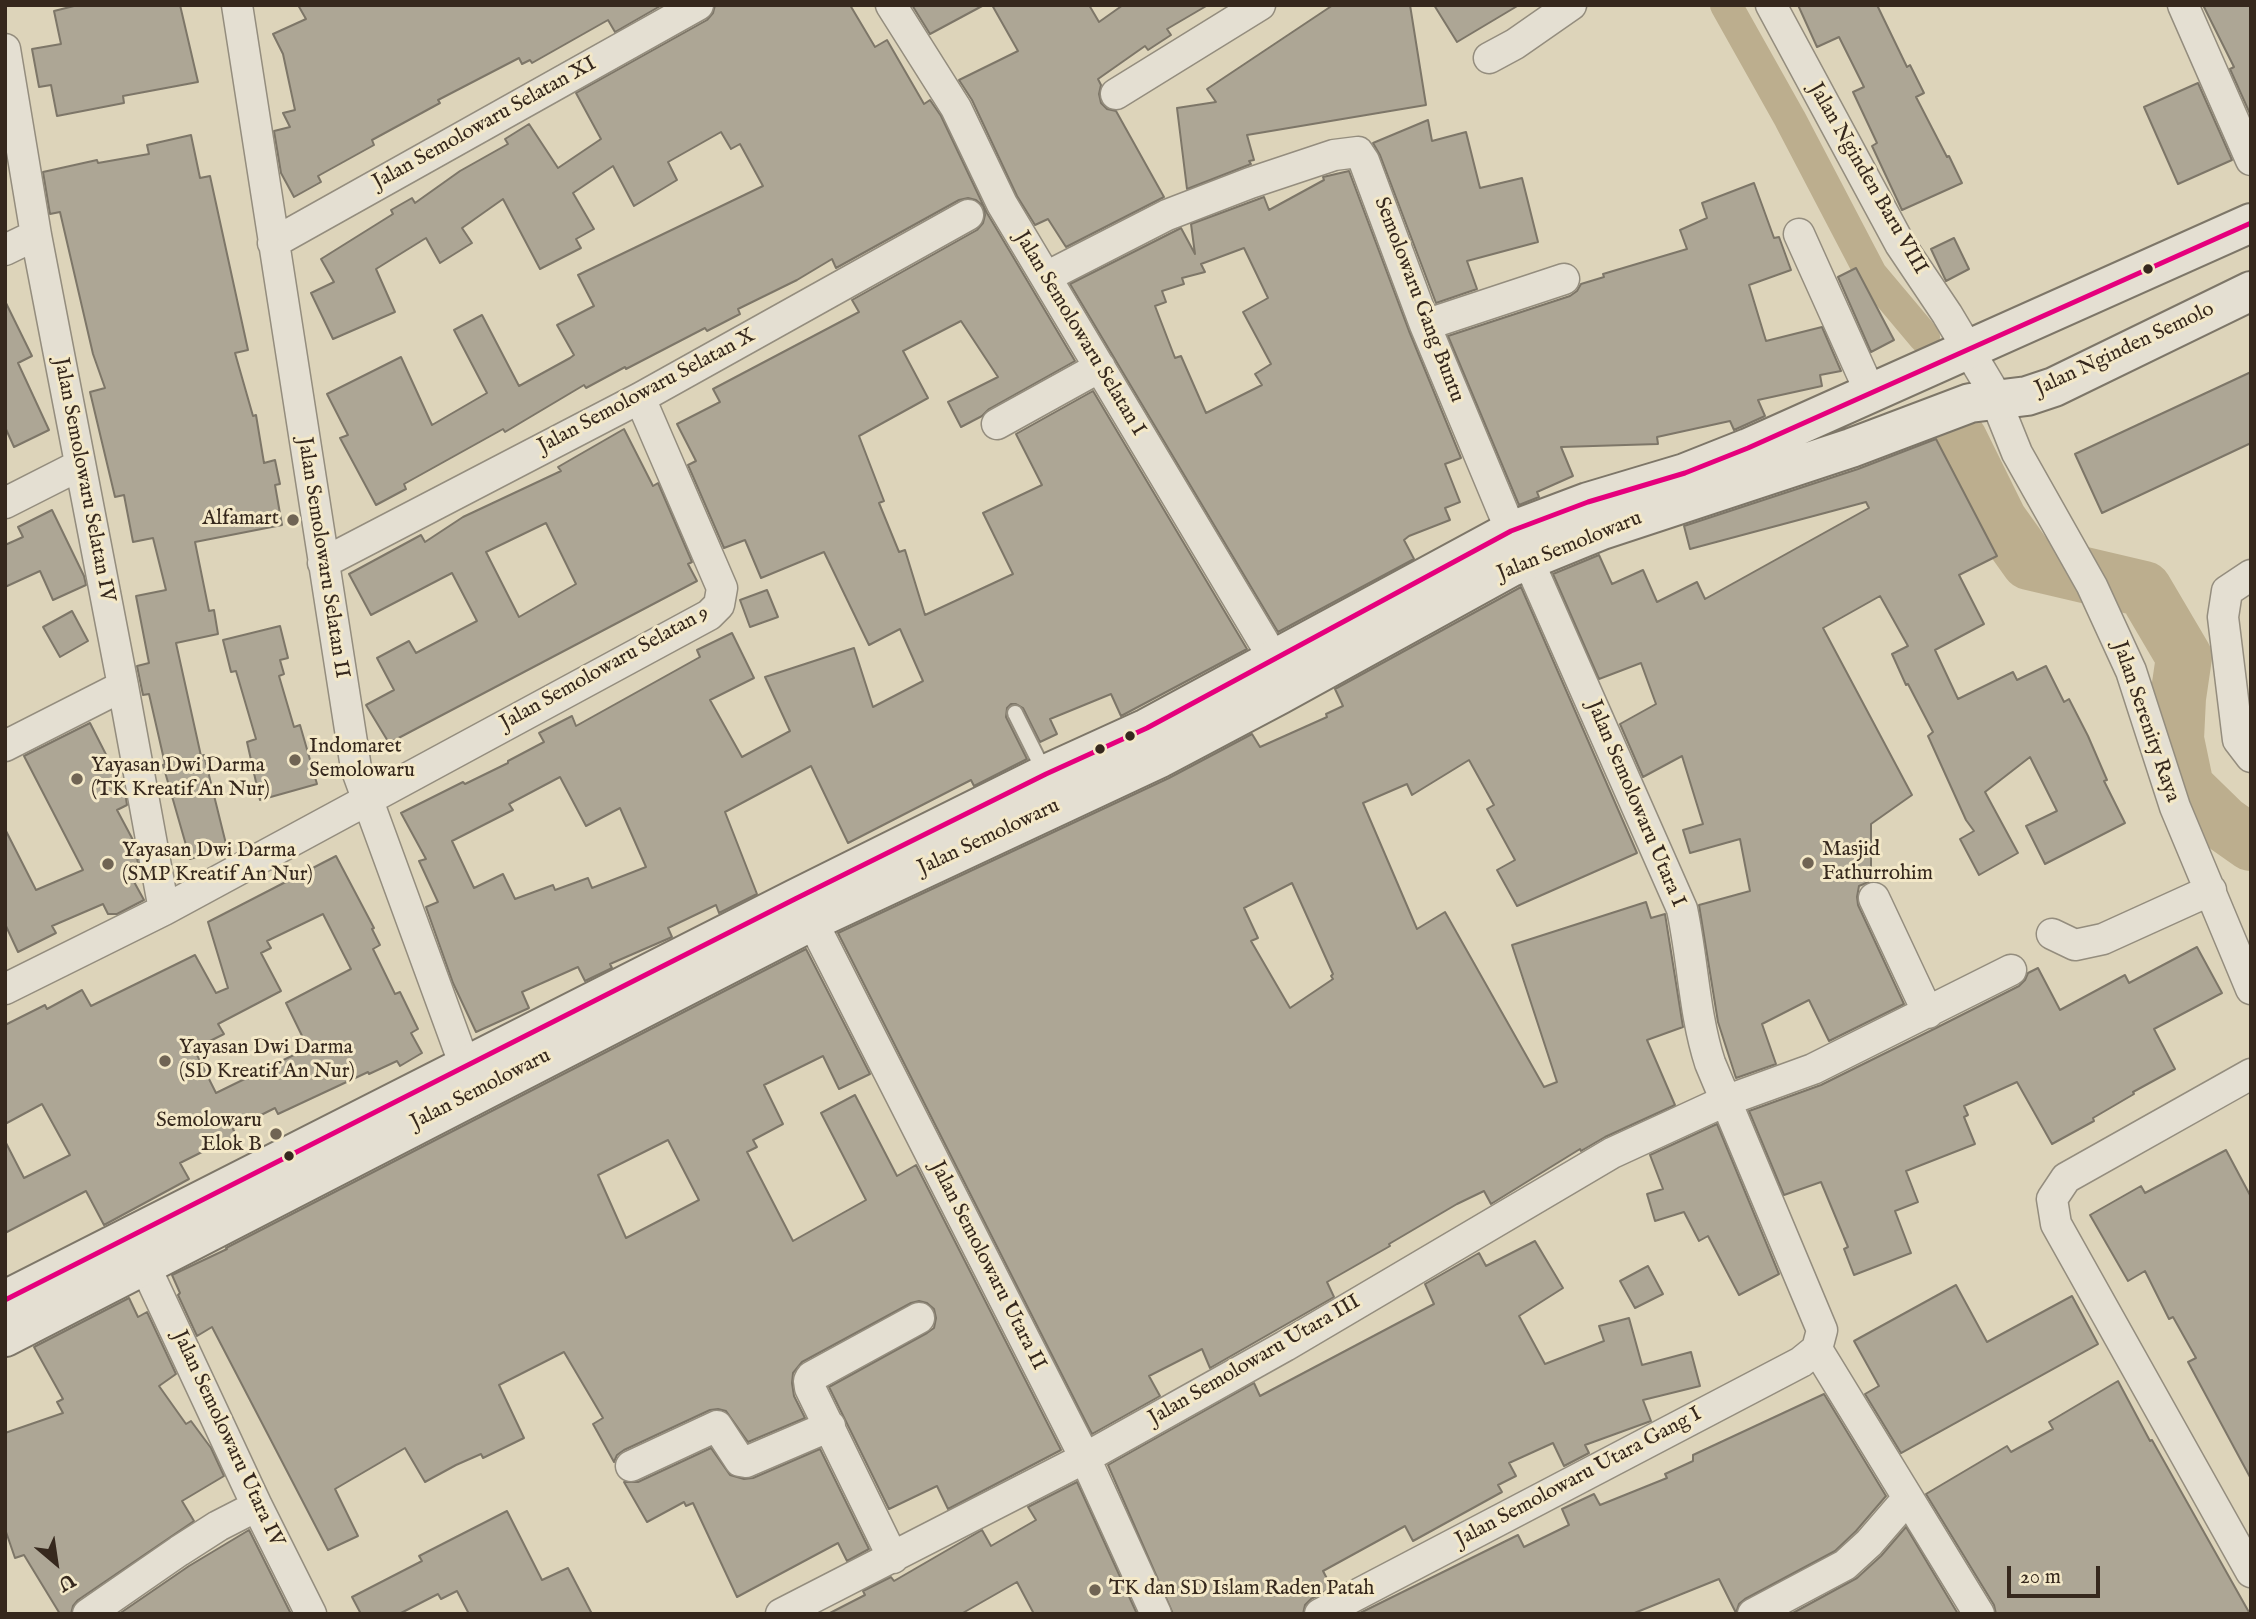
<!DOCTYPE html>
<html>
<head>
<meta charset="utf-8">
<style>
  body { margin:0 }
  #map { position:relative; width:2256px; height:1619px; overflow:hidden; background:#ddd4ba; font-family:"IM FELL English",serif }
  canvas { display:block }
  .frame { position:absolute; inset:0; border:7px solid #36281d; pointer-events:none }
  .north { position:absolute; left:21px; top:1528px; width:70px; height:70px; -webkit-text-stroke:5px #f3e8c8; paint-order:stroke; rotate:151deg; font-size:19px; font-weight:700; line-height:28px; text-align:center; color:#36281d }
  .north::after { content:''; display:block; margin:auto; width:24px; height:32px; background:#36281d; clip-path:polygon(50% 0,100% 100%,50% 72%,0 100%) }
  .scale { position:absolute; left:2007px; top:1566px; width:93px; height:32px; box-sizing:border-box; border:4px solid #36281d; border-top:0; padding-left:9px; font-size:21px; line-height:24px; white-space:nowrap; color:#36281d; -webkit-text-stroke:5px #f3e8c8; paint-order:stroke }
</style>
</head>
<body>
<div id="map">
<canvas width="2256" height="1619"></canvas>
<div class="frame"></div>
<div class="north">U</div>
<div class="scale">20 m</div>
</div>
<script>
const ctx = document.querySelector('canvas').getContext('2d');
ctx.lineJoin = 'round';
function strokePath(path, color, width, dash) { ctx.strokeStyle = color; ctx.lineWidth = width; ctx.lineCap = dash ? 'butt' : 'round'; ctx.setLineDash(dash || []); ctx.stroke(path); }
function fillPath(path, color) { ctx.fillStyle = color; ctx.fill(path, 'evenodd'); }
function write(font, color, halo, rows, align = 'center') {
  ctx.font = font + ' "IM FELL English",serif'; ctx.lineWidth = 6; ctx.setLineDash([]); ctx.textBaseline = 'middle'; ctx.strokeStyle = halo; ctx.fillStyle = color; for (const [text, x, y, turn = 0] of rows) {
    ctx.save(); ctx.translate(x, y); ctx.rotate((+turn || 0) * Math.PI / 180); ctx.textAlign = isNaN(turn) ? turn : align; if (halo) ctx.strokeText(text, 0, 0); ctx.fillText(text, 0, 0); ctx.restore();
  }
}
strokePath(new Path2D(`
  M 1726,5 L 1790,119 L 1871,274 L 1924,337`), '#bcae8e', 32);
strokePath(new Path2D(`
  M 1959,439 L 1999,520 L 2029,562 L 2144,589 L 2184,657 L 2178,698 L 2176,739 L 2186,787 L 2224,824 L 2251,843`), '#bcae8e', 56);
const building = new Path2D(`
  M 78,5 L 180,5 L 198,82 L 123,96 L 124,103 L 57,116 L 51,85 L 39,87 L 32,49 L 61,44 L 54,11 Z
  M 298,5 L 662,5 L 615,32 L 608,20 L 532,63 L 530,60 L 522,64 L 519,58 L 438,100 L 440,103 L 372,140 L 374,145 L 318,176 L 321,182 L 294,197 L 281,173 L 274,131 L 290,127 L 283,113 L 295,110 L 283,54 L 273,34 L 306,19 Z
  M 715,5 L 850,5 L 875,47 L 887,40 L 924,104 L 930,100 L 941,116 L 987,213 L 1075,361 L 989,409 L 982,416 L 961,427 L 948,402 L 998,377 L 961,321 L 903,351 L 928,398 L 859,436 L 884,501 L 879,503 L 899,552 L 905,550 L 925,615 L 1013,574 L 983,513 L 1042,485 L 1016,434 L 1093,391 L 1247,649 L 1121,716 L 1111,694 L 1050,719 L 1057,734 L 1040,742 L 1023,708 L 1016,704 L 1011,704 L 1007,708 L 1006,717 L 1027,759 L 974,786 L 971,780 L 848,843 L 811,766 L 725,812 L 757,894 L 719,913 L 716,905 L 668,928 L 672,937 L 610,964 L 612,968 L 585,981 L 578,967 L 522,992 L 529,1008 L 476,1032 L 453,983 L 426,907 L 438,902 L 419,861 L 426,859 L 401,813 L 463,782 L 465,784 L 508,763 L 508,761 L 544,742 L 539,733 L 572,716 L 576,726 L 700,657 L 697,650 L 732,633 L 754,678 L 710,700 L 742,757 L 790,731 L 765,677 L 854,648 L 873,707 L 923,681 L 900,629 L 869,645 L 824,552 L 761,578 L 745,540 L 724,548 L 688,465 L 696,461 L 677,424 L 720,402 L 713,389 L 859,312 L 852,300 L 977,230 L 983,223 L 985,215 L 983,206 L 976,200 L 968,198 L 959,200 L 836,268 L 832,259 L 797,280 L 738,309 L 740,314 L 707,331 L 705,328 L 626,369 L 625,367 L 586,388 L 584,385 L 505,432 L 503,429 L 404,484 L 406,489 L 376,505 L 340,438 L 348,435 L 327,394 L 401,357 L 432,425 L 487,393 L 454,330 L 482,315 L 519,386 L 570,358 L 574,355 L 557,325 L 594,306 L 578,275 L 763,186 L 740,144 L 731,149 L 721,132 L 668,162 L 677,180 L 634,206 L 613,166 L 573,193 L 594,229 L 576,239 L 581,248 L 540,269 L 503,199 L 462,228 L 472,243 L 440,263 L 426,238 L 376,269 L 395,312 L 333,339 L 311,293 L 334,282 L 321,259 L 393,214 L 391,210 L 412,198 L 415,203 L 460,171 L 508,144 L 505,139 L 529,124 L 558,168 L 601,139 L 576,93 L 707,20 L 713,13 ZM 560,777 L 586,826 L 620,808 L 646,867 L 592,888 L 588,878 L 555,890 L 553,885 L 515,899 L 503,874 L 474,888 L 452,841 L 513,810 L 509,804 Z
  M 912,5 L 984,5 L 930,34 Z
  M 992,5 L 1089,5 L 1099,22 L 1123,5 L 1208,5 L 1167,29 L 1171,35 L 1148,50 L 1145,46 L 1098,79 L 1101,85 L 1099,94 L 1101,103 L 1107,109 L 1116,111 L 1164,197 L 1066,247 L 1048,219 L 1035,225 L 1017,196 L 972,100 L 959,80 L 1018,51 Z
  M 1333,5 L 1410,5 L 1426,105 L 1247,135 L 1254,160 L 1249,161 L 1251,164 L 1187,189 L 1177,108 L 1216,102 L 1207,89 Z
  M 1434,5 L 1519,5 L 1457,42 Z
  M 1798,5 L 1877,5 L 1907,67 L 1910,65 L 1924,93 L 1916,97 L 1947,157 L 1949,156 L 1962,183 L 1902,210 L 1872,146 L 1877,143 L 1853,92 L 1864,87 L 1839,37 L 1817,47 Z
  M 2203,5 L 2251,5 L 2251,116 L 2230,69 L 2234,67 Z
  M 2198,83 L 2232,160 L 2178,184 L 2144,107 Z
  M 1428,120 L 1432,141 L 1466,132 L 1480,188 L 1522,178 L 1538,242 L 1467,261 L 1477,289 L 1436,303 L 1380,155 L 1373,143 Z
  M 191,135 L 200,178 L 210,176 L 248,350 L 235,353 L 253,416 L 256,415 L 264,463 L 275,460 L 280,484 L 275,485 L 282,525 L 195,542 L 209,611 L 214,610 L 218,634 L 176,643 L 201,756 L 204,755 L 227,848 L 190,859 L 163,765 L 165,764 L 149,694 L 143,695 L 137,666 L 149,663 L 136,596 L 166,590 L 153,538 L 133,542 L 124,495 L 115,497 L 90,392 L 105,388 L 93,354 L 60,212 L 50,214 L 43,172 L 97,160 L 98,163 L 149,154 L 147,145 Z
  M 1349,171 L 1409,331 L 1461,458 L 1445,464 L 1460,502 L 1445,508 L 1450,520 L 1409,536 L 1404,540 L 1414,559 L 1278,632 L 1070,284 L 1181,228 L 1195,254 L 1191,224 L 1264,197 L 1269,210 L 1324,180 L 1323,177 ZM 1244,248 L 1268,298 L 1243,312 L 1271,364 L 1255,374 L 1262,385 L 1206,413 L 1181,356 L 1175,358 L 1155,306 L 1166,302 L 1162,291 L 1184,284 L 1182,278 L 1205,272 L 1201,264 Z
  M 1754,183 L 1774,238 L 1779,237 L 1791,270 L 1749,285 L 1766,341 L 1822,327 L 1841,371 L 1820,375 L 1822,386 L 1758,400 L 1765,416 L 1734,430 L 1730,421 L 1657,437 L 1658,444 L 1561,447 L 1573,476 L 1537,492 L 1539,497 L 1519,505 L 1448,336 L 1570,296 L 1577,291 L 1581,284 L 1604,277 L 1603,274 L 1687,249 L 1680,230 L 1707,218 L 1702,203 Z
  M 1954,238 L 1969,269 L 1946,281 L 1931,249 Z
  M 1856,268 L 1894,340 L 1871,352 L 1838,277 Z
  M 5,301 L 32,356 L 18,363 L 49,430 L 14,447 L 5,427 Z
  M 2251,372 L 2251,443 L 2102,513 L 2075,454 Z
  M 624,429 L 653,486 L 658,483 L 692,562 L 688,564 L 697,581 L 389,743 L 366,705 L 394,690 L 377,658 L 409,641 L 416,653 L 477,621 L 452,573 L 371,615 L 349,574 L 421,535 L 425,542 L 463,517 L 561,471 L 558,467 ZM 546,523 L 576,584 L 519,617 L 486,552 Z
  M 1936,439 L 1997,556 L 1959,575 L 1984,624 L 1935,650 L 1958,699 L 2013,672 L 2017,680 L 2046,666 L 2064,702 L 2069,699 L 2088,736 L 2107,780 L 2104,781 L 2125,823 L 2045,864 L 2026,826 L 2057,811 L 2030,757 L 1985,792 L 2018,853 L 1979,875 L 1960,839 L 1974,831 L 1966,820 L 1928,736 L 1933,732 L 1908,684 L 1906,685 L 1892,654 L 1908,646 L 1880,596 L 1823,628 L 1912,795 L 1871,824 L 1871,881 L 1859,886 L 1857,897 L 1858,905 L 1904,1004 L 1829,1041 L 1809,1000 L 1762,1024 L 1776,1064 L 1736,1078 L 1718,1022 L 1699,905 L 1750,891 L 1740,839 L 1690,853 L 1683,830 L 1703,824 L 1682,756 L 1643,777 L 1620,724 L 1656,704 L 1641,663 L 1599,679 L 1553,574 L 1599,555 L 1612,584 L 1643,570 L 1657,602 L 1697,582 L 1705,599 L 1869,508 L 1866,502 L 1690,549 L 1684,526 L 1858,469 Z
  M 52,510 L 84,576 L 86,585 L 53,600 L 40,571 L 5,587 L 5,545 L 23,537 L 18,527 Z
  M 1521,587 L 1637,853 L 1517,906 L 1497,870 L 1515,860 L 1487,809 L 1494,805 L 1469,760 L 1412,795 L 1407,784 L 1363,803 L 1417,929 L 1445,912 L 1544,1087 L 1557,1082 L 1512,945 L 1646,902 L 1651,918 L 1665,914 L 1683,1027 L 1647,1040 L 1675,1105 L 1605,1137 L 1581,1151 L 1580,1149 L 1491,1204 L 1484,1191 L 1457,1204 L 1389,1244 L 1390,1246 L 1327,1282 L 1334,1297 L 1210,1368 L 1202,1349 L 1149,1376 L 1160,1396 L 1092,1434 L 838,933 L 1169,778 L 1252,734 L 1260,747 L 1327,717 L 1326,714 L 1343,706 L 1335,689 ZM 1292,883 L 1333,974 L 1331,976 L 1333,979 L 1290,1008 L 1251,941 L 1258,938 L 1244,908 Z
  M 767,590 L 778,617 L 750,627 L 740,600 Z
  M 72,611 L 88,641 L 60,657 L 43,627 Z
  M 280,626 L 288,658 L 280,660 L 284,674 L 279,676 L 294,727 L 300,725 L 317,784 L 260,800 L 247,742 L 256,739 L 236,671 L 231,672 L 223,640 Z
  M 90,723 L 125,792 L 127,805 L 117,810 L 133,840 L 138,863 L 127,869 L 144,900 L 117,914 L 108,914 L 103,904 L 52,926 L 56,933 L 18,952 L 5,924 L 5,829 L 36,890 L 83,870 L 24,756 Z
  M 336,856 L 374,928 L 372,929 L 380,945 L 373,949 L 395,994 L 400,992 L 418,1029 L 411,1033 L 422,1053 L 400,1066 L 397,1061 L 369,1074 L 368,1072 L 278,1114 L 275,1108 L 233,1129 L 236,1135 L 180,1163 L 189,1179 L 104,1225 L 86,1191 L 5,1233 L 5,1141 L 24,1178 L 70,1155 L 42,1104 L 5,1124 L 5,1025 L 45,1005 L 47,1009 L 82,990 L 91,1006 L 195,955 L 216,993 L 228,988 L 208,922 ZM 323,914 L 351,969 L 286,1003 L 308,1048 L 216,1093 L 194,1049 L 224,1034 L 218,1024 L 281,991 L 261,953 L 271,948 L 267,941 Z
  M 2197,947 L 2222,993 L 2154,1029 L 2175,1069 L 2133,1092 L 2134,1094 L 2093,1118 L 2094,1121 L 2052,1144 L 2017,1082 L 1964,1106 L 1968,1115 L 1964,1117 L 1975,1144 L 1906,1171 L 1918,1202 L 1895,1211 L 1911,1253 L 1854,1275 L 1844,1249 L 1848,1247 L 1821,1182 L 1784,1195 L 1749,1111 L 1821,1085 L 1936,1028 L 2019,986 L 2025,980 L 2028,973 L 2038,968 L 2060,1010 L 2125,975 L 2129,983 Z
  M 806,949 L 870,1074 L 839,1089 L 823,1056 L 764,1085 L 783,1124 L 753,1140 L 757,1147 L 747,1152 L 793,1241 L 866,1200 L 821,1113 L 855,1095 L 897,1176 L 916,1165 L 1061,1450 L 948,1509 L 937,1486 L 889,1509 L 829,1387 L 927,1333 L 934,1328 L 936,1318 L 934,1309 L 927,1303 L 919,1301 L 911,1303 L 802,1362 L 793,1373 L 792,1383 L 794,1396 L 805,1418 L 748,1442 L 726,1411 L 718,1409 L 710,1410 L 624,1450 L 617,1455 L 614,1462 L 593,1424 L 603,1418 L 564,1352 L 499,1385 L 524,1438 L 483,1458 L 481,1454 L 456,1465 L 425,1482 L 405,1448 L 335,1489 L 358,1536 L 328,1550 L 212,1327 L 197,1336 L 178,1295 L 180,1293 L 172,1275 L 227,1249 L 226,1248 ZM 668,1140 L 699,1200 L 626,1238 L 598,1175 Z
  M 1717,1124 L 1779,1274 L 1739,1295 L 1708,1236 L 1699,1241 L 1684,1212 L 1655,1221 L 1647,1194 L 1663,1189 L 1650,1155 Z
  M 2226,1150 L 2251,1197 L 2251,1479 L 2188,1362 L 2196,1358 L 2173,1317 L 2169,1319 L 2145,1271 L 2128,1281 L 2090,1215 L 2141,1186 L 2145,1193 Z
  M 1535,1241 L 1563,1288 L 1519,1316 L 1545,1364 L 1604,1341 L 1599,1326 L 1629,1318 L 1642,1365 L 1691,1352 L 1700,1386 L 1643,1400 L 1651,1421 L 1585,1445 L 1589,1453 L 1564,1466 L 1553,1443 L 1509,1463 L 1516,1476 L 1498,1485 L 1502,1492 L 1413,1541 L 1405,1526 L 1323,1571 L 1332,1588 L 1311,1599 L 1305,1605 L 1303,1614 L 1173,1614 L 1108,1465 L 1254,1383 L 1260,1396 L 1434,1304 L 1425,1284 L 1479,1253 L 1486,1266 Z
  M 1648,1266 L 1663,1294 L 1635,1308 L 1620,1281 Z
  M 1956,1285 L 1987,1342 L 2072,1296 L 2098,1344 L 1901,1453 L 1865,1394 L 1879,1386 L 1854,1341 Z
  M 129,1298 L 138,1317 L 147,1312 L 176,1374 L 159,1386 L 186,1424 L 191,1421 L 211,1448 L 224,1476 L 182,1501 L 194,1521 L 78,1600 L 73,1606 L 71,1614 L 60,1614 L 24,1555 L 15,1558 L 5,1529 L 5,1433 L 63,1413 L 57,1402 L 63,1399 L 34,1347 Z
  M 2118,1381 L 2150,1441 L 2152,1440 L 2250,1614 L 1996,1614 L 1994,1605 L 1926,1494 L 2007,1446 L 2011,1452 L 2053,1429 L 2049,1422 Z
  M 1824,1394 L 1886,1496 L 1856,1531 L 1835,1551 L 1745,1599 L 1739,1604 L 1736,1613 L 1719,1579 L 1632,1614 L 1358,1614 L 1518,1535 L 1524,1547 L 1569,1525 L 1562,1509 L 1594,1494 L 1600,1505 L 1667,1478 L 1665,1474 L 1693,1461 L 1693,1455 Z
  M 711,1448 L 730,1475 L 744,1479 L 753,1478 L 820,1449 L 869,1549 L 847,1561 L 838,1543 L 737,1597 L 693,1503 L 686,1506 L 684,1502 L 647,1522 L 624,1482 L 638,1482 Z
  M 1077,1482 L 1137,1614 L 1034,1614 L 1017,1582 L 961,1614 L 828,1614 L 865,1595 L 863,1591 L 891,1577 L 894,1581 L 982,1530 L 991,1546 L 1036,1520 L 1028,1507 Z
  M 507,1511 L 542,1580 L 568,1568 L 592,1614 L 469,1614 L 457,1591 L 441,1599 L 438,1594 L 399,1614 L 361,1614 L 352,1597 L 422,1561 L 419,1556 Z
  M 1906,1527 L 1958,1614 L 1791,1614 L 1857,1578 L 1881,1556 Z
  M 249,1530 L 291,1614 L 119,1614 L 189,1566 Z`);
fillPath(building, '#ada695');
strokePath(building, '#7d7668', 2);
const lane = new Path2D(`
  M 1015,713 L 1045,773`);
const street = new Path2D(`
  M 237,5 L 356,768 L 472,1085
  M 891,5 L 956,108 L 1002,204 L 1274,659
  M 1771,5 L 1900,244 L 1947,314 L 1990,386 L 2017,453 L 2092,586 L 2131,671 L 2175,807 L 2251,989
  M 2183,5 L 2251,160
  M 5,49 L 36,235 L 123,686 L 164,910
  M 1489,58 L 1515,44 L 1571,5
  M 1116,94 L 1260,5
  M 1799,234 L 1871,394
  M 273,243 L 698,5
  M 5,250 L 36,235
  M 1046,277 L 1167,215 L 1250,183 L 1334,155 L 1358,152 L 1364,161 L 1425,325 L 1511,531
  M 1425,325 L 1564,279
  M 997,424 L 1100,367
  M 5,503 L 80,465
  M 323,563 L 640,398 L 968,215
  M 2251,575 L 2227,591 L 2223,617 L 2238,740 L 2251,757
  M 5,746 L 123,686
  M 1874,898 L 1928,1013
  M 812,921 L 1085,1458 L 1156,1614
  M 2052,934 L 2075,945 L 2103,939 L 2211,890
  M 5,989 L 164,910 L 709,615 L 719,605 L 722,588 L 640,398
  M 2251,1074 L 2066,1178 L 2052,1199 L 2056,1224 L 2251,1572
  M 144,1264 L 257,1506 L 311,1614
  M 1817,1349 L 1979,1614
  M 631,1466 L 717,1426 L 740,1461 L 746,1462 L 830,1426
  M 893,1558 L 810,1388 L 809,1381 L 811,1377 L 919,1318
  M 88,1614 L 179,1551 L 218,1526 L 257,1506
  M 781,1614 L 1085,1458 L 1285,1346 L 1612,1153 L 1725,1101 L 1813,1069 L 2011,970
  M 1320,1614 L 1801,1362 L 1817,1349 L 1822,1330 L 1710,1063 C 1694,1014 1693,960 1682,909 L 1528,560
  M 1753,1614 L 1845,1565 L 1869,1543 L 1907,1499`);
const secondary = new Path2D(`
  M 5,1300 L 795,899 L 1046,774 L 1147,728 L 1511,531 L 1588,502 L 1685,473 L 1748,448 L 2251,223
  M 5,1337 L 812,921 L 1160,758 L 1279,695 L 1509,568 L 1602,530 L 1851,448 L 1970,403 L 2027,396 L 2054,387 L 2251,291`);
strokePath(lane, '#948d7e', 18);
strokePath(street, '#948d7e', 33);
strokePath(secondary, '#7d7668', 42);
strokePath(lane, '#e4dfd2', 14);
strokePath(street, '#e4dfd2', 30);
strokePath(secondary, '#e4dfd2', 38);
strokePath(new Path2D(`
  M 5,1300 L 795,899 L 1046,774 L 1147,728 L 1511,531 L 1588,502 L 1685,473 L 1748,448 L 2251,223`), '#e5007d', 5);
for (const [x, y, r, color] of [
  [2148,269,6,"#36281d"],
  [293,520,7,"#706454"],
  [1130,736,6,"#36281d"],
  [1100,749,6,"#36281d"],
  [295,760,7,"#706454"],
  [77,779,7,"#706454"],
  [1808,863,7,"#706454"],
  [108,864,7,"#706454"],
  [165,1061,7,"#706454"],
  [276,1134,7,"#706454"],
  [289,1156,6,"#36281d"],
  [1095,1590,7,"#706454"]
]) { const dot = new Path2D(); dot.arc(x, y, r, 0, 2 * Math.PI); ctx.fillStyle = color; ctx.fill(dot); strokePath(dot, '#f3e8c8', 2.5); }
write('21px', '#36281d', '#f3e8c8', [
  ["Jalan Semolowaru Selatan XI",485,124,-29],
  ["Jalan Nginden Baru VIII",1867,179,60],
  ["Semolowaru Gang Buntu",1418,300,69],
  ["Jalan Semolowaru Selatan I",1079,334,59],
  ["Jalan Nginden Semolo",2125,350,-25],
  ["Jalan Semolowaru Selatan X",647,392,-28],
  ["Jalan Semolowaru Selatan IV",83,480,79],
  ["Jalan Semolowaru",1570,547,-22],
  ["Jalan Semolowaru Selatan II",322,558,81],
  ["Jalan Semolowaru Selatan 9",605,669,-29],
  ["Jalan Serenity Raya",2145,722,71],
  ["Jalan Semolowaru Utara I",1635,804,67],
  ["Jalan Semolowaru",989,838,-25],
  ["Jalan Semolowaru",481,1090,-27],
  ["Jalan Semolowaru Utara II",987,1266,63],
  ["Jalan Semolowaru Utara III",1255,1361,-30],
  ["Jalan Semolowaru Utara IV",227,1439,65],
  ["Jalan Semolowaru Utara Gang I",1579,1478,-28]
]);
write('21px', '#36281d', '#f3e8c8', [
  ["Alfamart",279,520,"right"],
  ["Indomaret",309,748],
  ["Semolowaru",309,772],
  ["Yayasan Dwi Darma",91,767],
  ["(TK Kreatif An Nur)",91,791],
  ["Masjid",1822,851],
  ["Fathurrohim",1822,875],
  ["Yayasan Dwi Darma",122,852],
  ["(SMP Kreatif An Nur)",122,876],
  ["Yayasan Dwi Darma",179,1049],
  ["(SD Kreatif An Nur)",179,1073],
  ["Semolowaru",262,1122,"right"],
  ["Elok B",262,1146,"right"],
  ["TK dan SD Islam Raden Patah",1109,1590]
], 'left');
</script>
</body>
</html>
